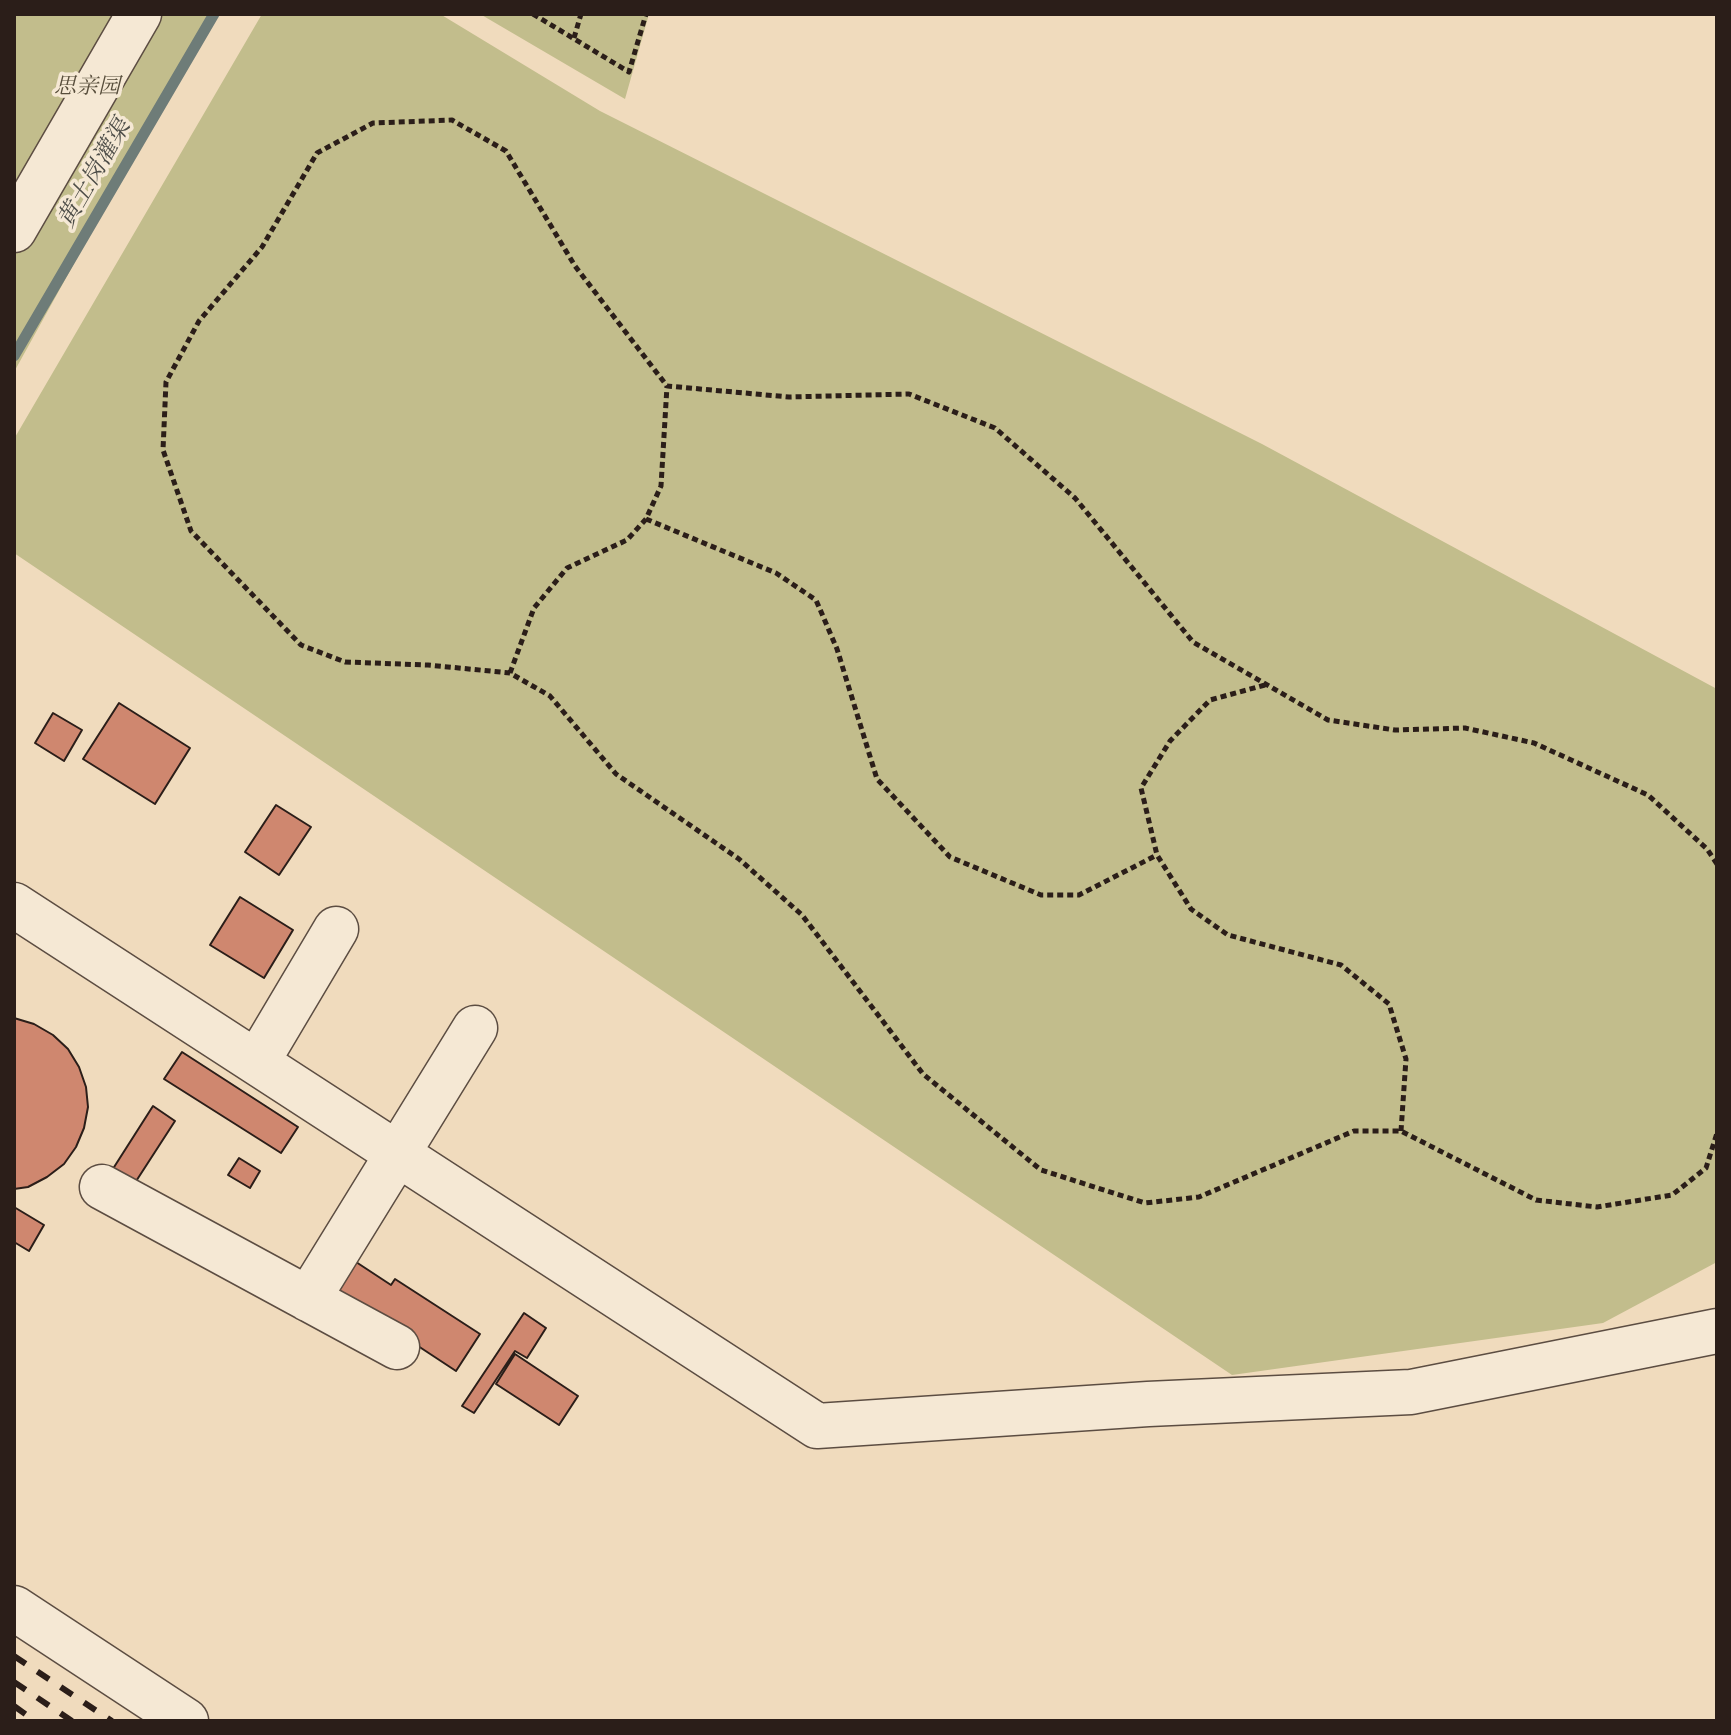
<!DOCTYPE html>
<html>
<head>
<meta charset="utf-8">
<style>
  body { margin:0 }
  #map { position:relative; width:1731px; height:1735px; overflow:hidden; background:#f0dbbd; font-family:"IM FELL French Canon",serif }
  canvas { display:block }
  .frame { position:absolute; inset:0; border:16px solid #2b1e19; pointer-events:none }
</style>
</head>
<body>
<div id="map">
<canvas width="1731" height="1735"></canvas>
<div class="frame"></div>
</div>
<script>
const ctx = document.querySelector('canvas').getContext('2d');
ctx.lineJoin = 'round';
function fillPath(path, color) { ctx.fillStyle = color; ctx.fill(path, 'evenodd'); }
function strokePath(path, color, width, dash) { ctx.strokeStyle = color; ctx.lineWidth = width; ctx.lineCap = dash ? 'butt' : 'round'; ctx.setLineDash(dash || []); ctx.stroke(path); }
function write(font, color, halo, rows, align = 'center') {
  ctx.font = font + ' "IM FELL French Canon","Noto Serif SC",serif'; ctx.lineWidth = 7; ctx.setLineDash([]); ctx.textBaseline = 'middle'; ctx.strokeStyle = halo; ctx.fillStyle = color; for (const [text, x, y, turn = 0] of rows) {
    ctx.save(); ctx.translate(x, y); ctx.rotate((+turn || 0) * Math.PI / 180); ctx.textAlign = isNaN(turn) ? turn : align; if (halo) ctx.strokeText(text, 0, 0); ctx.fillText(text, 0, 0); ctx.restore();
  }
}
fillPath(new Path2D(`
  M 14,14 L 212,14 L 14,372 Z
  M 262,14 L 440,14 L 600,111 L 1262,444 L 1717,689 L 1717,1262 L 1603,1323 L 1232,1375 L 14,553 L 14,439 Z
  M 480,14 L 649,14 L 625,99 Z`), '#c2bd8c');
strokePath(new Path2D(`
  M 14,356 L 214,14`), '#6e7c78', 11);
const building = new Path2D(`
  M 119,703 L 190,748 L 155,804 L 83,759 Z
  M 53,713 L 82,730 L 64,761 L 35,743 Z
  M 276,805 L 311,827 L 279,875 L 245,852 Z
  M 240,897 L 293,930 L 264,978 L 210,945 Z
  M 14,1018 L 34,1024 L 53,1035 L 68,1049 L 79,1067 L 86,1087 L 88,1107 L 84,1128 L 76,1147 L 64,1164 L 47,1177 L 28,1187 L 14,1189 Z
  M 182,1052 L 298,1127 L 281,1153 L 164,1079 Z
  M 153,1106 L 175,1121 L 131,1189 L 109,1175 Z
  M 239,1158 L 260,1171 L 250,1188 L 228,1175 Z
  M 14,1207 L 44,1225 L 29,1251 L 14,1242 Z
  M 353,1260 L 391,1285 L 395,1279 L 480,1334 L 456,1371 L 333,1290 Z
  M 524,1313 L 546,1328 L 527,1358 L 515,1351 L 474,1413 L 462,1406 Z
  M 515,1354 L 578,1396 L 559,1425 L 496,1384 Z`);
fillPath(building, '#cf876f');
strokePath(building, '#2b1e19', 2);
const minor = new Path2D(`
  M 14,230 L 139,14
  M 14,905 L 817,1426 L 1148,1404 L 1411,1392 L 1717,1331
  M 257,1062 L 336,929
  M 102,1187 L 397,1347
  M 308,1299 L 475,1028
  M 14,1608 L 186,1721`);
strokePath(minor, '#5c4d42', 47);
strokePath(new Path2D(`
  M 533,14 L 629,72 L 646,14
  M 574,38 L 581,14
  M 646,519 L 776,573 L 816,600 L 837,649 L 877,779 L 950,857 L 1041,895 L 1079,895 L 1157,855
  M 510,673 L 534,608 L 567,568 L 627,540 L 646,519 L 661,486 L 667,386
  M 1265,685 L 1210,700 L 1170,741 L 1141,788 L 1157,855 L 1191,909 L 1228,935 L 1341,965 L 1389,1004 L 1406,1059 L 1401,1131
  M 1717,864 L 1707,849 L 1648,795 L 1534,743 L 1465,728 L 1395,730 L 1328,720 L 1193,642 L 1075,498 L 995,428 L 909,394 L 789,397 L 667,386 L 575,266 L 506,151 L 452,120 L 373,123 L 317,153 L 262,247 L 199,321 L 166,382 L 163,450 L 191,531 L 301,645 L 345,662 L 428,665 L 510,673 L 550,696 L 616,774 L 739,859 L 802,915 L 923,1074 L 1041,1170 L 1145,1203 L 1199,1197 L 1354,1131 L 1401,1131 L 1536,1200 L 1597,1207 L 1672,1195 L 1706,1168 L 1717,1133`), '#2b1e19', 5, [6, 4]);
strokePath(minor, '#f5e8d4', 44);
strokePath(new Path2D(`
  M 14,1656 L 112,1721
  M 14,1682 L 72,1721
  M 14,1706 L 35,1721`), '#2b1e19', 6, [14, 14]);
write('italic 22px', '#584e3c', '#f5e8d4', [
  ["思亲园",87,88]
]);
write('italic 24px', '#4d4d48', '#f5e8d4', [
  ["黄土岗灌渠",95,174,-60]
]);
</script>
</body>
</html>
